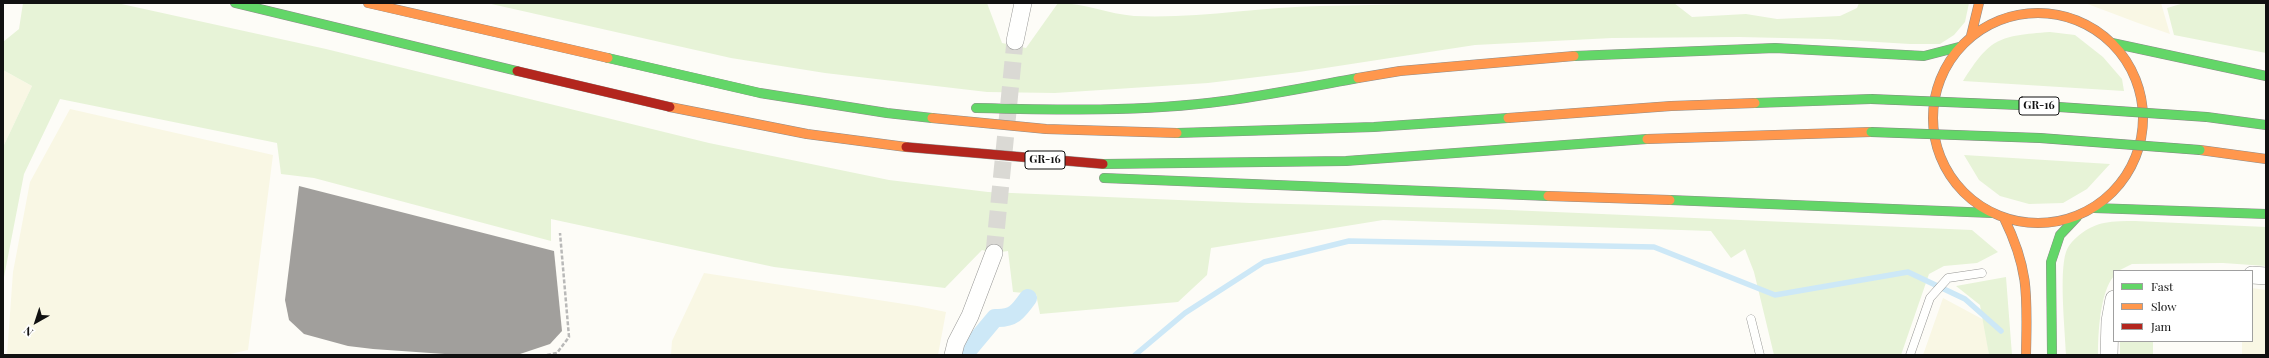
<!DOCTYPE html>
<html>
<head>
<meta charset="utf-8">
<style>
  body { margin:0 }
  #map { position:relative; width:2269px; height:358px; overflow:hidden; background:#fdfcf7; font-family:"Playfair Display",serif }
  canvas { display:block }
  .frame { position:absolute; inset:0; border:4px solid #111; pointer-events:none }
  .legend { position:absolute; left:2113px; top:270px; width:140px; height:72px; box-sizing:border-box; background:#fff; border:1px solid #a0a0a0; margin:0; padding:5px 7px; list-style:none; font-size:12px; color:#111 }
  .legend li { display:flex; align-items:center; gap:8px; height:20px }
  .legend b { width:20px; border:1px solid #a0a0a0 }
  .north { position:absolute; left:16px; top:302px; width:40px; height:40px; -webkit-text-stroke:3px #fff; paint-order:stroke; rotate:219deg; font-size:11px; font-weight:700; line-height:16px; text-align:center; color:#111 }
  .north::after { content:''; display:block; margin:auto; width:14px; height:18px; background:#111; clip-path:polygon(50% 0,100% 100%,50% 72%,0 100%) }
</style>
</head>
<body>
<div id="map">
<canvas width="2269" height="358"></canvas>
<div class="frame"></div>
<ul class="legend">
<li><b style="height:5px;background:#63d668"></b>Fast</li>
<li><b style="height:5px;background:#ff974d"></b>Slow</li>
<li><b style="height:5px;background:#b3261e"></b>Jam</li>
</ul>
<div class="north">N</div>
</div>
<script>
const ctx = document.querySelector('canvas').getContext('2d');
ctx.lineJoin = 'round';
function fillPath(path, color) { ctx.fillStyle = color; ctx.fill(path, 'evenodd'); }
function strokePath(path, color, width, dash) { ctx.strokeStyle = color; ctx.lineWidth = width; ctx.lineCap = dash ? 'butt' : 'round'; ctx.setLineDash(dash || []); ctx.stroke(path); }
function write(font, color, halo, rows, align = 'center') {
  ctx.font = font + ' "Playfair Display",serif'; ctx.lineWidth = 4; ctx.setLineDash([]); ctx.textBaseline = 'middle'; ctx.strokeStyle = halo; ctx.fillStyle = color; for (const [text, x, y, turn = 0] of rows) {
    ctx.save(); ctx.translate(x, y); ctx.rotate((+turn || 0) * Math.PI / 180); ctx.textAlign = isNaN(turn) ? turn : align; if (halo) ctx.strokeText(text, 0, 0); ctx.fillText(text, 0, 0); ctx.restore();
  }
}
fillPath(new Path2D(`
  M 2085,3 L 2161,3 L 2170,34 L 2138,23 Z
  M 3,70 L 32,86 L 3,147 Z
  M 70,109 L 273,155 L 248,350 L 226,355 L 7,355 L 13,272 L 30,182 Z
  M 704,273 L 917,306 L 946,312 L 938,355 L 671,355 L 672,341 Z
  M 2252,288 L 2266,290 L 2266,355 L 2242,355 L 2242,341 L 2252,341 Z
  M 1943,298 L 1984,320 L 1989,355 L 1923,355 Z`), '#f9f7e4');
fillPath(new Path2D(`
  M 23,3 L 117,3 L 326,49 L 709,143 L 889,180 L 988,192 L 1250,203 L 1486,209 L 1972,230 L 1998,252 L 1977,263 L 1944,266 L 1929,274 L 1901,355 L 1774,355 L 1754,272 L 1745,249 L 1731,258 L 1711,231 L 1383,220 L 1211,248 L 1207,275 L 1178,302 L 1040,314 L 1036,294 L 1013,292 L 1008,251 L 994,253 L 982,250 L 945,288 L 774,267 L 551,219 L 551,241 L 314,178 L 281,174 L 277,143 L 60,99 L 24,174 L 4,277 L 3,299 L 3,147 L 32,86 L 3,70 L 3,42 L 19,29 Z
  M 487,3 L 987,3 L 1002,43 L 1026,48 L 1058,3 C 1084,3 1109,14 1134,16 C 1197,19 1258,7 1320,6 C 1438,3 1556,3 1674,3 L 1692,17 L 1746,14 L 1777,19 L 1840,16 L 1857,8 L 1859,3 L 1969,3 L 1965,22 L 1954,35 L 1940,44 L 1910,44 L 1828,39 L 1739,37 L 1612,38 L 1475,45 L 1299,72 L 1208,83 L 1055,93 L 987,92 L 825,73 L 731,58 Z
  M 2184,3 L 2266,3 L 2266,53 L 2174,35 L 2167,8 Z
  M 2050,32 L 2075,35 L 2103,57 L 2122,79 L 2124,91 L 1963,81 C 1991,37 1999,36 2050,32 Z
  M 1964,155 L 2110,164 L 2087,189 L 2063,203 L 2029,204 L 2000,196 L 1979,180 Z
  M 2135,221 L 2266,227 L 2266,266 L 2223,263 L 2132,264 L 2118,271 L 2114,271 L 2114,276 C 2100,292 2098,333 2098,355 L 2066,355 C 2065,330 2059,273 2066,252 C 2071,238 2091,225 2104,223 C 2114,221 2125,221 2135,221 Z
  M 2006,277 L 2012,355 L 1989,355 L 1980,305 L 1956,286 Z
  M 2120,341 L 2153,341 L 2153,355 L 2120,355 Z`), '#e7f3d7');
strokePath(new Path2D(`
  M 1135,355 L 1185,313 L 1264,262 L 1349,241 L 1654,247 L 1775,295 L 1908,272 L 1965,299 L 2001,331`), '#cde8f7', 5.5);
strokePath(new Path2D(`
  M 964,355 L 995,318 C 1013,319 1018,312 1028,298`), '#cde8f7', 18);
fillPath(new Path2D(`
  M 299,186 L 554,251 L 562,331 L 550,344 L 517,355 L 459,355 L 373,349 L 348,346 L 304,334 L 289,320 L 285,300 Z`), '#a19f9c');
strokePath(new Path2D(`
  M 994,253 L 1015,41`), '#dad9d4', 17, [17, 8]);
const lane = new Path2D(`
  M 1751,319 L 1760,355
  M 1910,355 L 1930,298 L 1948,278 L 1982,273`);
const street = new Path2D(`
  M 1015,41 L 1023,3
  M 2252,275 L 2266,276
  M 953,355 L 956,343 L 970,316 L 994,253
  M 2109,355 L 2110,321 L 2114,299`);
const fast = new Path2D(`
  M 235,3 L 517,71
  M 2112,43 L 2266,76
  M 1574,56 L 1775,48 L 1924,56 L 1959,47
  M 608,58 L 760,93 L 887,113 L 932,118
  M 1755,103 L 1871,99
  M 976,108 C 1059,110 1142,112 1224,101 C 1269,95 1314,86 1358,78
  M 2207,117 L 2266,125
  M 1177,133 L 1374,127 L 1508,118
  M 1103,164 L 1346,161 L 1647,139
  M 1104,178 L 1548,196
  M 1670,200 L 1992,213
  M 2094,208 L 2266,214
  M 2052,355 L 2051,262 L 2060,235 L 2077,217`);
const slow = new Path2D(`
  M 368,3 L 608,58
  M1933 118a105 105 0 1 1 210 0a105 105 0 1 1-210 0Z
  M 1971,36 L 1979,3
  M 1358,78 L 1400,71 L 1574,56
  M 670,107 L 807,134 L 906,147
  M 932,118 L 1046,129 L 1177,133
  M 1508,118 L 1671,106 L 1755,103
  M 1647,139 L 1871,132
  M 2200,150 L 2266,159
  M 1548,196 L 1670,200
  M 2004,218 C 2030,271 2027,298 2026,355`);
const jam = new Path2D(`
  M 517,71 L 670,107
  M 906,147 L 1103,164`);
strokePath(lane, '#979795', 9);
strokePath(street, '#979795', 18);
strokePath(fast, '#8e8d8b', 10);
strokePath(slow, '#8e8d8b', 10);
strokePath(jam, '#8e8d8b', 10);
strokePath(new Path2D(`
  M 547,355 L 557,353 L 569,337 L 560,233`), '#b9b9b8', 2.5, [4, 2]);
strokePath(lane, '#fffffe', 8);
strokePath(street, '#fffffe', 17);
strokePath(fast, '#63d668', 9);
strokePath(slow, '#ff974d', 9);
strokePath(jam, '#b3261e', 9);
const fastBridge = new Path2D(`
  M 1871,99 L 2044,106 L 2207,117
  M 1871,132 L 2040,138 L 2200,150`);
strokePath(fastBridge, '#858482', 10, []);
strokePath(fastBridge, '#63d668', 9);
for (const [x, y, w] of [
  [2039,106,40],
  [1045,160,40]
]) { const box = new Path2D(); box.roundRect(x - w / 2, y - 9, w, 18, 3); ctx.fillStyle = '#fff'; ctx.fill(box); strokePath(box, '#111', 1); }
write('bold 11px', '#111', null, [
  ["GR-16",2039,106],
  ["GR-16",1045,160]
]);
</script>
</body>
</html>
